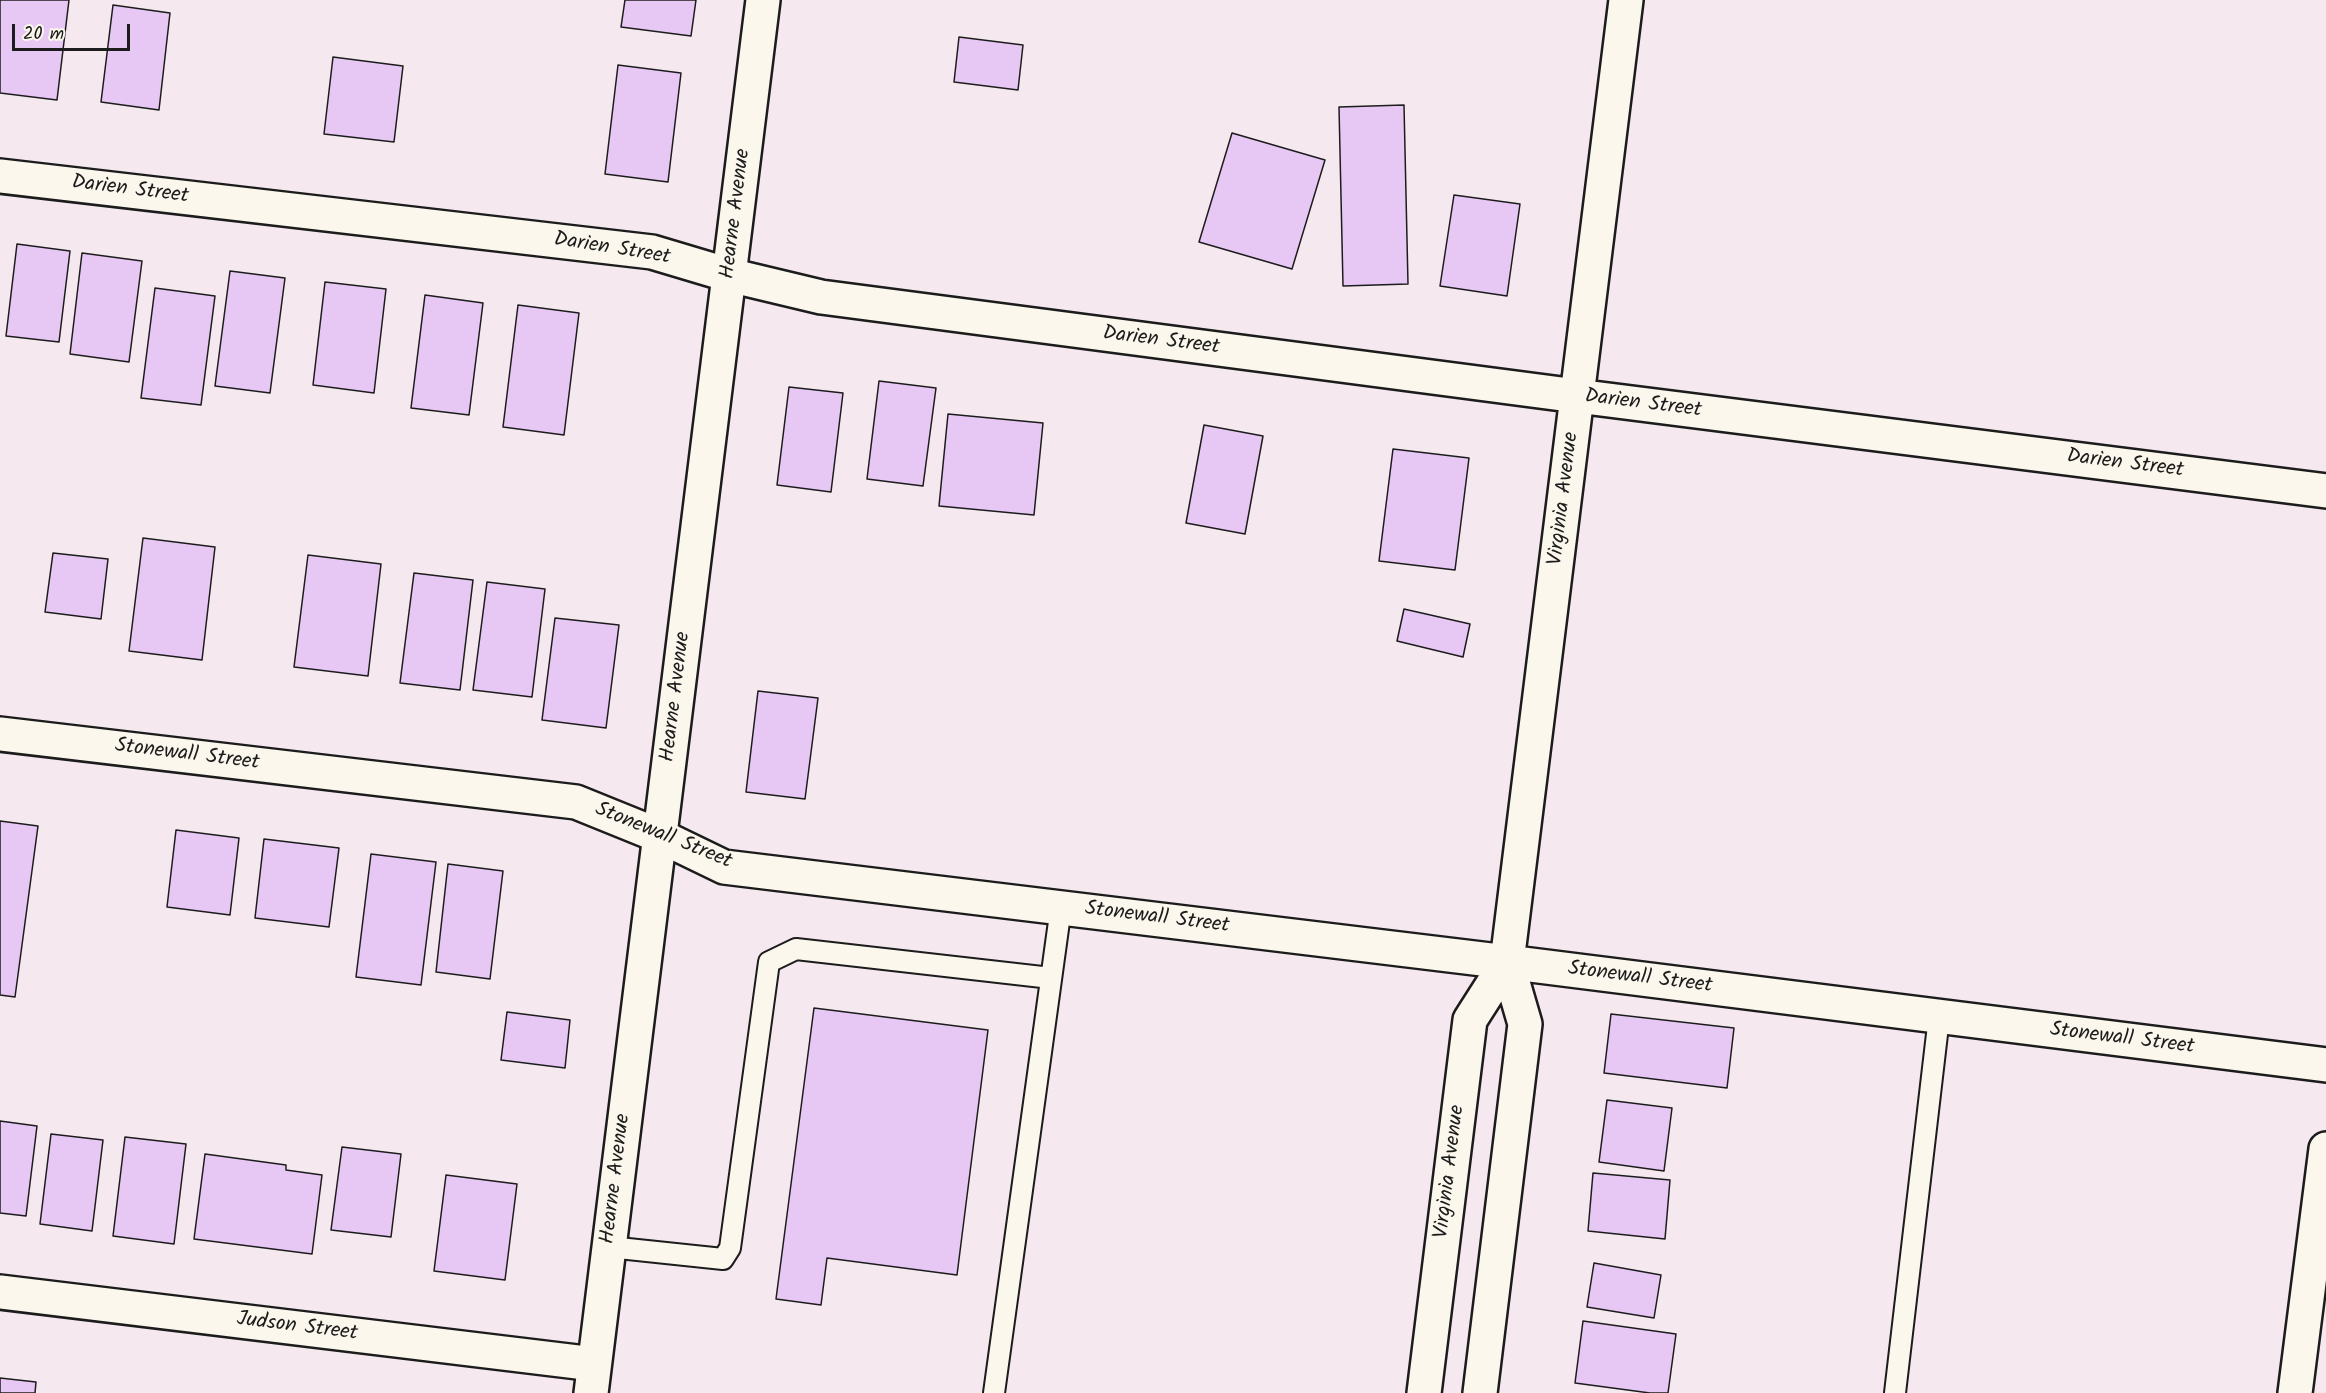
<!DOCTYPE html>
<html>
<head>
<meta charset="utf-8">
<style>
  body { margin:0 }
  #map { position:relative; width:2326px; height:1393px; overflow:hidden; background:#f5e9ef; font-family:Kalam,sans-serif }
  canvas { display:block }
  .scale { position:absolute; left:12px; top:24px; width:118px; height:27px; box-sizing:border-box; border:3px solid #1c1c1c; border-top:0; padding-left:8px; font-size:18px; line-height:21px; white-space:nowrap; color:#1c1c1c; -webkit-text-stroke:4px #fbf7ec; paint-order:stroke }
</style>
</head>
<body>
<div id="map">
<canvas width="2326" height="1393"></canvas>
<div class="scale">20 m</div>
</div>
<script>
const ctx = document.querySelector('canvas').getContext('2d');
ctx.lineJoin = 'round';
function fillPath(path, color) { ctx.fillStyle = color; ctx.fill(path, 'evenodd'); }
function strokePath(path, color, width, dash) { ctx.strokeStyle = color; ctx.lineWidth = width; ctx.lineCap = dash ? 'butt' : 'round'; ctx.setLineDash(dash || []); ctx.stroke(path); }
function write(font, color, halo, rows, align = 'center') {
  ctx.font = font + ' Kalam,sans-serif'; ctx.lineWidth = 4.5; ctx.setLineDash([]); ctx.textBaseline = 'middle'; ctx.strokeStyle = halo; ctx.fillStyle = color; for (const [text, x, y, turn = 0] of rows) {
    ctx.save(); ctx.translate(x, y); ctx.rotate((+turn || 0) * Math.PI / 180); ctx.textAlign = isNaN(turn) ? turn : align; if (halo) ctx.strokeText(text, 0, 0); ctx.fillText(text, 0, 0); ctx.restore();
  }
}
const building = new Path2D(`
  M 0,0 L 69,0 L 57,100 L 0,93 Z
  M 625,0 L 696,0 L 691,36 L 621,27 Z
  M 113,5 L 170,13 L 159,110 L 101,102 Z
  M 959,37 L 1023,45 L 1018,90 L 954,82 Z
  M 333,57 L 403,66 L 394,142 L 324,134 Z
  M 618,65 L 681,73 L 668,182 L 605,174 Z
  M 1404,105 L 1408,284 L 1343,286 L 1339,107 Z
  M 1232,133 L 1325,160 L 1292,269 L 1199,242 Z
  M 1454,195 L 1520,204 L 1507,296 L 1440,286 Z
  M 17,244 L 70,251 L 59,342 L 6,336 Z
  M 82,253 L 142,261 L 129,362 L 70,354 Z
  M 230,271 L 285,278 L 270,393 L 215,386 Z
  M 325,282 L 386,289 L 374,393 L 313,385 Z
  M 155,288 L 215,296 L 201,405 L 141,398 Z
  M 425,295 L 483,303 L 469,415 L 411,408 Z
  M 518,305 L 579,313 L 564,435 L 503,427 Z
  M 879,381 L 936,388 L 923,486 L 867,479 Z
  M 789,387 L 843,393 L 831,492 L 777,485 Z
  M 948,414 L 1043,423 L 1034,515 L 939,506 Z
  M 1204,425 L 1263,436 L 1245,534 L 1186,523 Z
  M 1393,449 L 1469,458 L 1455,570 L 1379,561 Z
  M 143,538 L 215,547 L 202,660 L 129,651 Z
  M 53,553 L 108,559 L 101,619 L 45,612 Z
  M 308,555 L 381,564 L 368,676 L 294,667 Z
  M 414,573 L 473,580 L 460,690 L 400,683 Z
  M 487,582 L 545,589 L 532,697 L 473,690 Z
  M 1404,609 L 1470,624 L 1463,657 L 1397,641 Z
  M 555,618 L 619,625 L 606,728 L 542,720 Z
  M 758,691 L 818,698 L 805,799 L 746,792 Z
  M 0,821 L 38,826 L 15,997 L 0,995 Z
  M 176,830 L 239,838 L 230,915 L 167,907 Z
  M 264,839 L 339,848 L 329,927 L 255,918 Z
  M 371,854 L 436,862 L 421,985 L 356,977 Z
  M 448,864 L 503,871 L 490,979 L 436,972 Z
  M 814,1008 L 988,1030 L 957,1275 L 827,1258 L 821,1305 L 776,1299 Z
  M 507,1012 L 570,1020 L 565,1068 L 501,1060 Z
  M 1611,1014 L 1734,1028 L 1727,1088 L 1604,1073 Z
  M 1607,1100 L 1672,1108 L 1664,1171 L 1599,1162 Z
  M 0,1121 L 37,1126 L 26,1216 L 0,1213 Z
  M 51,1134 L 103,1140 L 92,1231 L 40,1224 Z
  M 125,1137 L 186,1144 L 174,1244 L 113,1236 Z
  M 342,1147 L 401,1154 L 391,1237 L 331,1230 Z
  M 205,1154 L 286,1165 L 286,1170 L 322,1175 L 312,1254 L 194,1239 Z
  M 1593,1173 L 1670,1180 L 1665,1239 L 1588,1231 Z
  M 446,1175 L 517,1184 L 505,1280 L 434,1271 Z
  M 1594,1263 L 1661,1275 L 1654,1318 L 1587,1307 Z
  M 1583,1321 L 1676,1334 L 1668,1393 L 1650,1393 L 1575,1383 Z
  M 0,1378 L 36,1382 L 35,1393 L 0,1393 Z`);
fillPath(building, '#e7c8f5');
strokePath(building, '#1c1c1c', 1.5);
const service = new Path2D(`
  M 609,1247 L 723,1259 L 730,1248 L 769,962 L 796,949 L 1051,978
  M 994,1393 L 1061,907
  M 1895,1393 L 1939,1017`);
const minor = new Path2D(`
  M 0,176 L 652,252 L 729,275 L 821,297 L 1577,396 L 2326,491
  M 0,734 L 576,802 L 660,836 L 724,867 L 1507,962 L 2326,1065
  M 0,1292 L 594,1364
  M 1424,1393 L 1470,1020 L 1507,962
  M 1480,1393 L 1525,1024 L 1507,962 L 1626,0`);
const tertiary = new Path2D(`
  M 2295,1393 L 2326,1149`);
const secondary = new Path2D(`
  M 591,1393 L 763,0`);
strokePath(service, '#1c1c1c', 24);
strokePath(minor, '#1c1c1c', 38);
strokePath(tertiary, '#1c1c1c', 38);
strokePath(secondary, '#1c1c1c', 38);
strokePath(service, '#fbf7ec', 20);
strokePath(minor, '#fbf7ec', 33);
strokePath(tertiary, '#fbf7ec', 33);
strokePath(secondary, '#fbf7ec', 33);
write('21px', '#1c1c1c', '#fbf7ec', [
  ["Darien Street",130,191,7],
  ["Hearne Avenue",737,214,-83],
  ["Darien Street",612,250,9],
  ["Darien Street",1161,342,7],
  ["Darien Street",1643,405,7],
  ["Darien Street",2125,465,7],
  ["Virginia Avenue",1565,499,-83],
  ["Hearne Avenue",677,697,-83],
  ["Stonewall Street",187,756,7],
  ["Stonewall Street",663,837,22],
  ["Stonewall Street",1157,919,7],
  ["Stonewall Street",1640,979,7],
  ["Stonewall Street",2122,1040,7],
  ["Virginia Avenue",1451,1172,-83],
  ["Hearne Avenue",617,1179,-83],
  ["Judson Street",297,1328,7]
]);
</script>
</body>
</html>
